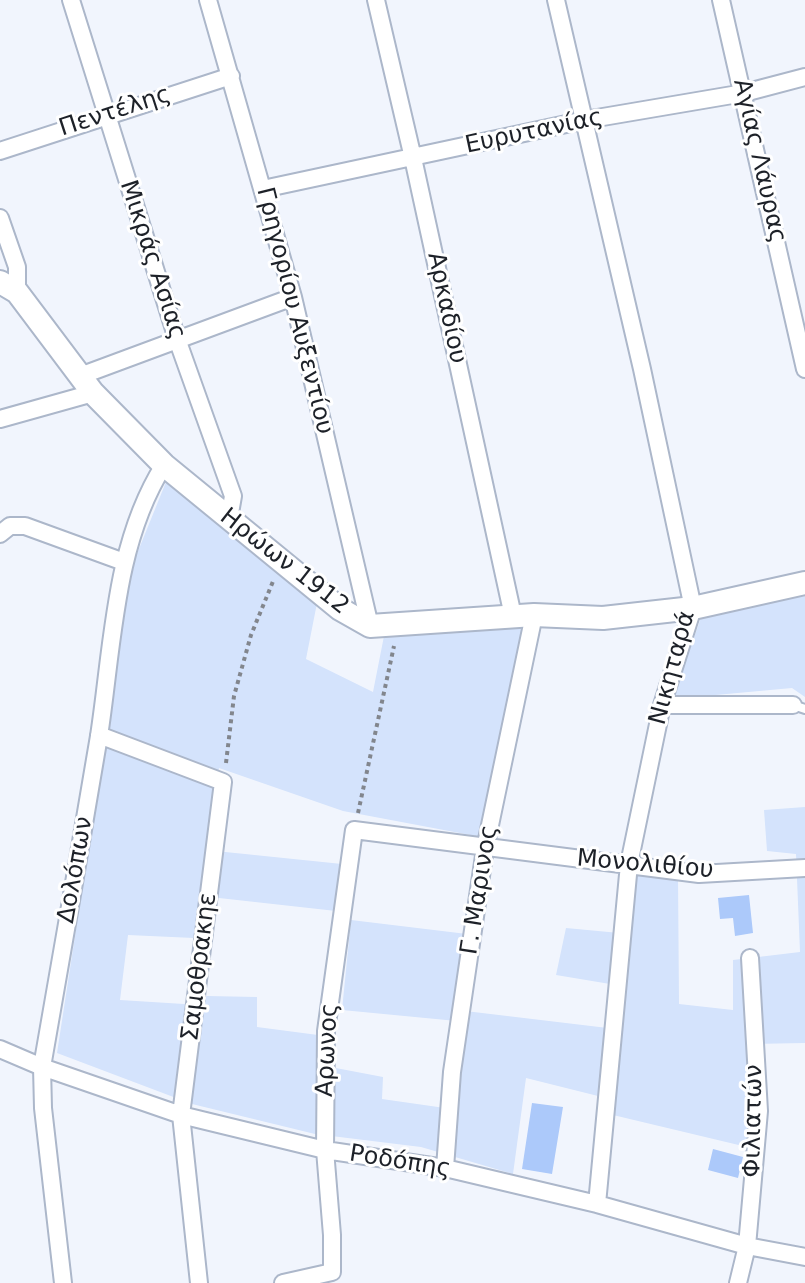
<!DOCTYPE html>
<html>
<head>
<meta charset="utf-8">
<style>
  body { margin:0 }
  canvas { display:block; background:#f1f5fd }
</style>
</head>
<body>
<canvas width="805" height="1283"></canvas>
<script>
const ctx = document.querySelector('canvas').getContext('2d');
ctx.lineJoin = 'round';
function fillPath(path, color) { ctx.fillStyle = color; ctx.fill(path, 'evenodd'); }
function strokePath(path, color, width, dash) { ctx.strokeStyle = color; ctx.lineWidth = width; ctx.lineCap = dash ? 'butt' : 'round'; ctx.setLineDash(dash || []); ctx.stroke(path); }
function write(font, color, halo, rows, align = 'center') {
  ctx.font = font + ' "DejaVu Sans",sans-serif'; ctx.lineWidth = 6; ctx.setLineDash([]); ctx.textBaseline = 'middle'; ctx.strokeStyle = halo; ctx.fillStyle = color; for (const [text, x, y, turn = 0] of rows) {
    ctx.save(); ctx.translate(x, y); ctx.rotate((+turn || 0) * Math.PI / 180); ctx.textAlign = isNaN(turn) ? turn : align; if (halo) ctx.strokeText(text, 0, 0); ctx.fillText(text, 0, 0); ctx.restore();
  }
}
fillPath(new Path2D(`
  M 166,482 L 317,603 L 306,659 L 373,692 L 384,636 L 523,621 L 481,837 L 343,811 L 219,768 L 206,850 L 342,864 L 336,911 L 201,896 L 194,938 L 128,935 L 120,1000 L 184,1004 L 207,996 L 257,997 L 257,1027 L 318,1035 L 320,1065 L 383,1077 L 382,1099 L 452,1109 L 467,1022 L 342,1010 L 351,920 L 467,934 L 457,1010 L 616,1029 L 622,986 L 556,975 L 566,928 L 630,934 L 637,874 L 678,876 L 679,1004 L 733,1010 L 733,960 L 800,952 L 796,854 L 767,851 L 764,810 L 805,807 L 805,1043 L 751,1044 L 755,1110 L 747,1147 L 613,1115 L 614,1100 L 526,1078 L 513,1174 L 421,1147 L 315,1134 L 192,1104 L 57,1053 L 132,566 Z
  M 805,596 L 805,697 L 792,688 L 672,699 L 702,615 Z`), '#d4e3fc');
fillPath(new Path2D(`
  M 749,895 L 753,933 L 735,936 L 733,918 L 720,919 L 718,898 Z
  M 532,1103 L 563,1107 L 552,1174 L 522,1169 Z
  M 713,1149 L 743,1157 L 738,1178 L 708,1170 Z`), '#acc9fa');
const lane = new Path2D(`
  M 793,705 L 805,709`);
const street = new Path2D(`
  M 71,0 L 177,339 L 233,496 L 229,519
  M 208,0 L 293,297 L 370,626
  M 376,0 L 413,158 L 513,616
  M 556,0 L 642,369 L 693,608 L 662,705 L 629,864 L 597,1204
  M 721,0 L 805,369
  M 0,151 L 231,76
  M 263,189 L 585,120 L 744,93 L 805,77
  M 0,218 L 17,267 L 17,292
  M 80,376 L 293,297
  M 0,419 L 93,393
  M 0,534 L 10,526 L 25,526 L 124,562
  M 662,705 L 793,705
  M 99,735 L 223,782 L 181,1115 L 199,1283
  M 0,1049 L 42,1067 L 181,1115 L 325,1150 L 445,1168 L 597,1204 L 747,1246 L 805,1257
  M 445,1168 L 452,1072 L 485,849 L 534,615
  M 63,1283 L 43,1108 L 42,1067 C 61,957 81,846 99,736 C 113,645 114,544 164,465
  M 283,1283 L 332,1272 L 332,1235 L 325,1150 L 326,1031 L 354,830 L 699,874 L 805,868
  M 738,1283 L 747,1246 L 759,1111 L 750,958`);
const secondary = new Path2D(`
  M 0,282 L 17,292 L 93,393 L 164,465 L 340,609 L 370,626 L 534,615 L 603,618 L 693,608 L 805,583`);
strokePath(lane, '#acb7ca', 12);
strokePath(street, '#acb7ca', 20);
strokePath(secondary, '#acb7ca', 26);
strokePath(new Path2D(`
  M 226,763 L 234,696 L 251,635 L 274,579
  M 358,813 L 394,646`), '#82868d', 4, [4, 4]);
strokePath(lane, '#fff', 8);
strokePath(street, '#fff', 16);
strokePath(secondary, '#fff', 22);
write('24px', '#1d2128', '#fff', [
  ["Πεντέλης",115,112,-18],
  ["Ευρυτανίας",534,132,-12],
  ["Αγίας Λάυρας",759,161,77],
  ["Μικράς Ασίας",152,260,72],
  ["Αρκαδίου",446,308,78],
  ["Γρηγορίου Αυξεντίου",294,311,76],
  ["Ηρώων 1912",284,562,38],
  ["Νικηταρά",673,668,-75],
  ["Μονολιθίου",645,865,5],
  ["Δολόπων",76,870,-80],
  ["Γ. Μαρινος",480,890,-81],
  ["Σαμοθρακηε",200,967,-83],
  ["Αρωνος",328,1050,-87],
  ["Φιλιατών",754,1121,-89],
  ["Ροδόπης",400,1162,9]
]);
</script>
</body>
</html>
